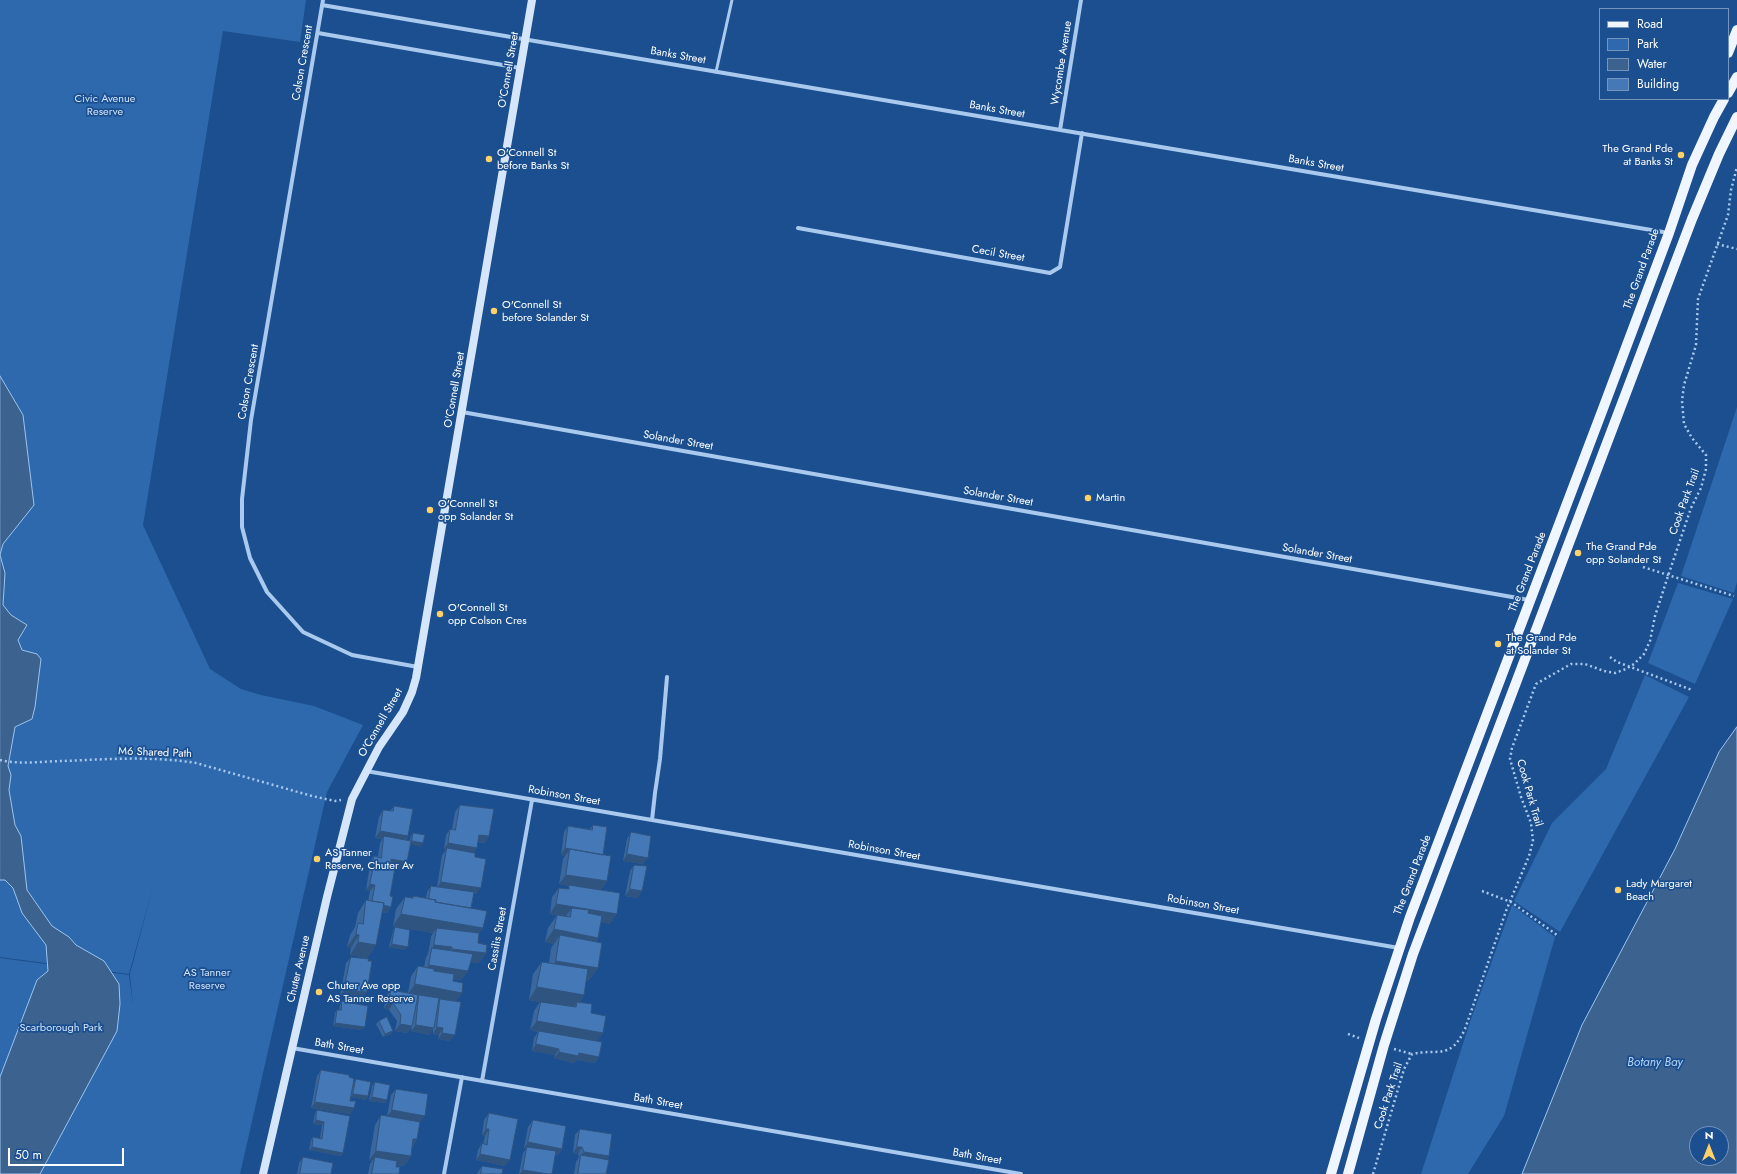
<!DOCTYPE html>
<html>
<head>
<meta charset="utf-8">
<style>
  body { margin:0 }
  #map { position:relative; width:1737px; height:1174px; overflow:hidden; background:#1b4f8f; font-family:Jost,sans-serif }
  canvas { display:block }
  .legend { position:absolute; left:1599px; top:8px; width:130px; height:92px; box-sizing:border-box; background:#1b4f8f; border:1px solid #7695bc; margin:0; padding:5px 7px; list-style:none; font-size:12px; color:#fff }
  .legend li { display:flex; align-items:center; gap:8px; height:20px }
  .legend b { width:20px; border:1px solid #7695bc }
  .north { position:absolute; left:1689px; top:1126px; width:40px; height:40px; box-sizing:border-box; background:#1b4f8f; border:1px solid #7695bc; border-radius:50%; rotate:0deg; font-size:11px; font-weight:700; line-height:16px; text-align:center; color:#fff }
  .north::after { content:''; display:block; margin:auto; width:14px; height:18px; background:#ffd166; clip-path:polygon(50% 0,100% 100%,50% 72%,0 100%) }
  .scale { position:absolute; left:8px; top:1148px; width:116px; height:18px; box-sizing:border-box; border:2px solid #fff; border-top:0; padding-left:5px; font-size:12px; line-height:14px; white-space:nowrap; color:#fff; -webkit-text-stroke:3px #1b4f8f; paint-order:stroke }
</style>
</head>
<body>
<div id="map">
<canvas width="1737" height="1174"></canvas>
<ul class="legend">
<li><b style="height:5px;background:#f0f6ff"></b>Road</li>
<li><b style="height:11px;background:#2e69ad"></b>Park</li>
<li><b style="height:11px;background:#3c6290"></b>Water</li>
<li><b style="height:11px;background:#4478b7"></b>Building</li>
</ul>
<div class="north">N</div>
<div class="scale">50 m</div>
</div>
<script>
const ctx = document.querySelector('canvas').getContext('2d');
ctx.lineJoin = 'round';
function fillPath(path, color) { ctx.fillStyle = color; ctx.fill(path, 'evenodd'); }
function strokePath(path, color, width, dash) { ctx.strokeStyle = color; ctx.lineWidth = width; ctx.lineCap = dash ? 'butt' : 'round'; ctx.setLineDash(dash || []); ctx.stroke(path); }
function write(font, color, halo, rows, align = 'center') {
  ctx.font = font + ' Jost,sans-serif'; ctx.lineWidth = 3.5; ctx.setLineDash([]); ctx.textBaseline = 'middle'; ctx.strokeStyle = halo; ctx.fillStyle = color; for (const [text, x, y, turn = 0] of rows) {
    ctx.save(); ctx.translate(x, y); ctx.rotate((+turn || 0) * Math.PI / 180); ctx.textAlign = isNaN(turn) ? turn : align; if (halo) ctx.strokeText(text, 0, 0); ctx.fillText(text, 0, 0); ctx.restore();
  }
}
fillPath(new Path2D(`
  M 0,0 L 306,0 L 300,42 L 223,31 L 143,525 L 210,669 L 241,689 L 261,695 L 314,706 L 363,725 L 327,792 L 240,1174 L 0,1174 L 0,958 L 129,975 L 133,1006 L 130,974 L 154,883 L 129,974 L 0,957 Z
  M 1737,407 L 1737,582 L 1734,593 L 1681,576 Z
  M 1678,583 L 1733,599 L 1695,684 L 1648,663 Z
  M 1645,675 L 1689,697 L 1560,932 L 1514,901 L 1552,823 L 1606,769 Z
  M 1512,905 L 1555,937 L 1504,1116 L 1468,1174 L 1421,1174 L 1470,1022 Z`), '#2e69ad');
const water = new Path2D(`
  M 0,376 L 23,415 L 34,505 L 3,544 L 0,555 L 5,573 L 3,605 L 11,615 L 27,625 L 18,640 L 22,650 L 37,654 L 41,659 L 35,707 L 32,719 L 15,727 L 8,766 L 11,775 L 9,790 L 15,825 L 21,836 L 27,890 L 52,926 L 69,937 L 76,945 L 104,961 L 119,984 L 120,1004 L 117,1031 L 40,1174 L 0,1174 L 0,1077 L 37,980 L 48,971 L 46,945 L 22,913 L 13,888 L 5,880 L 0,880 Z
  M 1737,727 L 1737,1174 L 1522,1174 L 1582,1025 L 1675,849 L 1719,752 ZM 1697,1134 L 1721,1134 L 1721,1158 L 1697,1158 Z`);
fillPath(water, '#3c6290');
strokePath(water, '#9cc4f0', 1);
strokePath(new Path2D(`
  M 1717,244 L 1737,249
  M 1643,567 L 1734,596
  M 1610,657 L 1617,662 L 1692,690
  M 0,760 C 20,765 44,761 64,761 C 108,759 153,756 196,763 L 312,796 L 335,801 L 341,800
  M 1482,891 L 1511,902 L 1557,935
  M 1348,1034 L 1359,1038
  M 1394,1049 L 1412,1054
  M 1373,1174 L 1404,1069 L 1412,1054 C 1438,1048 1450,1061 1465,1029 L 1506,911 L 1529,856 L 1533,841 L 1531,823 L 1521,797 L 1510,759 L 1512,748 L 1536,684 L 1571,664 L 1585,664 L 1604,671 L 1615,673 L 1626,669 L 1634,664 L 1644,654 L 1650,641 L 1655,616 L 1668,576 L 1691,508 L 1701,488 L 1706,469 L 1706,455 L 1692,438 L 1684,424 L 1682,401 L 1684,385 L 1696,345 L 1698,299 L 1728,215 L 1731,190 L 1737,167`), '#a9c9ee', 2.5, [2, 3]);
strokePath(new Path2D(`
  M 716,72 L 732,0`), '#a9c9ee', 3);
strokePath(new Path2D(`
  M 323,0 L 251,420 L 242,499 L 242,527 L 250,558 L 267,592 L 303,632 L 352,655 L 418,667
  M 322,5 L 1669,233
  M 318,33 L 520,68
  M 1060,130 L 1081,0
  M 798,228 L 1050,273 L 1060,267 L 1082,133
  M 462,412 L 1529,600
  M 366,771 L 1399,948
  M 652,820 L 655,793 L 660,759 L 667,677
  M 292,1048 L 1021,1174
  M 482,1081 L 532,800
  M 444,1174 L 462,1077`), '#a9c9ee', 4);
strokePath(new Path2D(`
  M 263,1174 L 327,897 L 352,799 L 379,747 L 403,712 L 412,692 L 416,678 L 532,0`), '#d6e6fa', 8);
strokePath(new Path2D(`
  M 1728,53 L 1737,30
  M 1728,93 L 1737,77
  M 1331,1174 L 1376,1019 L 1410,917 L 1604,406 L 1669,233 L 1692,165 L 1714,117 L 1724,99
  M 1348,1174 L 1384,1045 L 1413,954 L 1692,219 L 1719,154 L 1737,117`), '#f0f6ff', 10);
fillPath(new Path2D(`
  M 460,805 L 489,836 L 485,843 L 478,842 L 477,848 L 473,853 L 475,857 L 476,894 L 474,894 L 471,908 L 479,934 L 478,943 L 486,953 L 479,963 L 471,962 L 468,971 L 461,980 L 453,979 L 453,981 L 462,993 L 456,1001 L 450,1041 L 438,1039 L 439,1035 L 433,1034 L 433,1029 L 429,1035 L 411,1031 L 412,1027 L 407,1033 L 395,1031 L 397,1021 L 389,1010 L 384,1008 L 386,996 L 391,990 L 408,993 L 411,976 L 418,966 L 424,967 L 426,957 L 428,954 L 431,937 L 433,933 L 393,926 L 396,909 L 405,897 L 412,898 L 413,896 L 426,898 L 427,892 L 431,886 L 437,887 L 442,855 L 446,850 L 444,849 L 446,835 L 450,829 L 452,829 L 455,812 Z
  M 394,806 L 408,836 L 406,840 L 410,840 L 411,836 L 413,833 L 421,847 L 411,844 L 407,862 L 403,869 L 390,866 L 389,867 L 390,896 L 391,907 L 387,913 L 382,912 L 376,945 L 367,958 L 350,955 L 351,948 L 347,947 L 350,935 L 355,927 L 358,913 L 366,900 L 368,901 L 370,891 L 366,890 L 369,871 L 371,868 L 368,868 L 369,863 L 374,856 L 378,857 L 380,843 L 382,839 L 375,838 L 379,817 L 383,810 L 390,811 Z
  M 593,825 L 603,855 L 607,881 L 601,890 L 610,924 L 601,922 L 598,938 L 596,942 L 598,968 L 589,980 L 586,980 L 584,995 L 579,1003 L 591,1013 L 603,1033 L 597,1041 L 599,1057 L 595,1063 L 576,1060 L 574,1063 L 554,1058 L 555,1055 L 532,1051 L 534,1038 L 538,1032 L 530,1030 L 534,1011 L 540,1002 L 529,1000 L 533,974 L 542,962 L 549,963 L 551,948 L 554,944 L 545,942 L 548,928 L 557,915 L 566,916 L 550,914 L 552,897 L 559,888 L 567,889 L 569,886 L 559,884 L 563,859 L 565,856 L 561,855 L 564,832 L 568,826 L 590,829 Z
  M 631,832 L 643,864 L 623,861 L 627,839 Z
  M 634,865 L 638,898 L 625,896 L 630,871 Z
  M 395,927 L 405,950 L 389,947 L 393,931 Z
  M 351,957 L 362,999 L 340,996 L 346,963 Z
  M 342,1001 L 362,1030 L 333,1026 L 335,1013 L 337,1010 L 339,1010 L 340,1005 Z
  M 379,1021 L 393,1031 L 391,1034 L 383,1037 L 376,1024 Z
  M 321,1070 L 349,1077 L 354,1082 L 356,1079 L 368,1096 L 366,1100 L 351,1097 L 350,1101 L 354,1108 L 350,1114 L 311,1108 L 317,1076 Z
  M 375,1082 L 385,1103 L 369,1101 L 372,1086 Z
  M 396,1089 L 420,1122 L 417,1139 L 412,1147 L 411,1156 L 404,1166 L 397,1165 L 396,1167 L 399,1174 L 368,1174 L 370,1164 L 372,1161 L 369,1160 L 375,1125 L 381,1115 L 403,1119 L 387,1116 L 391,1095 Z
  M 317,1110 L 343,1153 L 341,1156 L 309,1150 L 311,1140 L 313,1137 L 320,1138 L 322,1125 L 313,1124 L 315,1113 Z
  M 489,1113 L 505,1166 L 476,1160 L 478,1150 L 482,1143 L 483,1144 L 485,1136 L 482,1135 L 484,1120 Z
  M 533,1120 L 562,1149 L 558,1155 L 555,1155 L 552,1174 L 519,1174 L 523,1153 L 526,1149 L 524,1148 L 528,1127 Z
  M 580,1129 L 609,1156 L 606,1160 L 606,1174 L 574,1174 L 576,1162 L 579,1157 L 578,1154 L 573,1153 L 575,1135 Z
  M 303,1157 L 331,1174 L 297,1174 L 299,1163 Z
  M 482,1166 L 502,1174 L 477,1174 L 478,1172 Z`), '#3a679d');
fillPath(new Path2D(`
  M 380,831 L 408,836 L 403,843 L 384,836 L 382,839 L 375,838 Z
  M 479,835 L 489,836 L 485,843 L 475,841 Z
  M 412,841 L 423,843 L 421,847 L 409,844 Z
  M 448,843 L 477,848 L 472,855 L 447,848 L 446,850 L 444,849 Z
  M 565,848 L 570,849 L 565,856 L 561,855 Z
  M 627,854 L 648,858 L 643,864 L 623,861 Z
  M 391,859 L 407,862 L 403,869 L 390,866 L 387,871 L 374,865 L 371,868 L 368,868 L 373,862 Z
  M 566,875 L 607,881 L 601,891 L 569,885 L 569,886 L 559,884 Z
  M 441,882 L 481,888 L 476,894 L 436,889 Z
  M 370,884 L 375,885 L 370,891 L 366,890 Z
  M 630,889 L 642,891 L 638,898 L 625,896 Z
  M 371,903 L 391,907 L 387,913 L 367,910 Z
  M 556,904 L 617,914 L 610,924 L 570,917 L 572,908 L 566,916 L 550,914 Z
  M 401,914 L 483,928 L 474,941 L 437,928 L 433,933 L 393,926 Z
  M 554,929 L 598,938 L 590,950 L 560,935 L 554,944 L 545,942 Z
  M 356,934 L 359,935 L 351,948 L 347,947 Z
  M 358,942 L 376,945 L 367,958 L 350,955 Z
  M 392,944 L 408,947 L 405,950 L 389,947 Z
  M 434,945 L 452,947 L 446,957 L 432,948 L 428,954 Z
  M 452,949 L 486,953 L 479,963 L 445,958 Z
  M 556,961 L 598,968 L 589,980 L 547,973 Z
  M 429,965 L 468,971 L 461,980 L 422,975 Z
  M 415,984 L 462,993 L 456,1002 L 408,994 Z
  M 537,987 L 584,995 L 577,1005 L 577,1002 L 574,1008 L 529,1000 Z
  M 344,990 L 367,992 L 362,999 L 340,996 Z
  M 389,1002 L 393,1003 L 389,1010 L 384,1008 Z
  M 537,1021 L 603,1033 L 596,1043 L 530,1030 Z
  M 335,1023 L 365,1027 L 362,1030 L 333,1026 Z
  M 400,1024 L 412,1026 L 407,1033 L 395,1031 Z
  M 416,1025 L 434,1028 L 429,1035 L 411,1031 Z
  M 437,1027 L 443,1028 L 439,1035 L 433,1034 Z
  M 393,1031 L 391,1034 L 383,1037 L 385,1034 Z
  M 442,1033 L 455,1035 L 450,1041 L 438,1039 Z
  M 536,1044 L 559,1049 L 555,1055 L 532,1051 Z
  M 559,1052 L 579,1053 L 599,1057 L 595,1063 L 576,1060 L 574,1063 L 554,1058 Z
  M 353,1094 L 368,1096 L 366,1100 L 351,1097 Z
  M 372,1097 L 387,1100 L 385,1103 L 369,1101 Z
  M 315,1102 L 354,1108 L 350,1114 L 311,1108 Z
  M 392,1110 L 425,1116 L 420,1122 L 387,1116 Z
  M 316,1120 L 324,1122 L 322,1125 L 313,1124 Z
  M 486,1129 L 489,1129 L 485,1136 L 482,1135 Z
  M 413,1139 L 417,1139 L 410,1149 Z
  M 528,1142 L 562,1149 L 558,1155 L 527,1149 L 527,1147 L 526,1149 L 524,1148 Z
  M 312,1147 L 343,1153 L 341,1156 L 309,1150 Z
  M 577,1147 L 582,1147 L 578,1154 L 573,1153 Z
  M 376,1151 L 411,1156 L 404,1166 L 374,1161 L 375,1157 L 372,1161 L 369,1160 Z
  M 584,1152 L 609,1156 L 604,1163 L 580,1156 Z
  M 480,1154 L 510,1160 L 505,1166 L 476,1160 Z
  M 523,1170 L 548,1174 L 520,1174 Z`), '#305480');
const building = new Path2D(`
  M 460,805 L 494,809 L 489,836 L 479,835 L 477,848 L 448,843 L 450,829 L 455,830 Z
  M 394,806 L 413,809 L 408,836 L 380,831 L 383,810 L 393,811 Z
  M 593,825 L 607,827 L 603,855 L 565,848 L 568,826 L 592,830 Z
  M 631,832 L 651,836 L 648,858 L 627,854 Z
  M 413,833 L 425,835 L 423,843 L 412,841 Z
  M 384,836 L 411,841 L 407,862 L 391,859 L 391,865 L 373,862 L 374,856 L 381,858 Z
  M 447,848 L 475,853 L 475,857 L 486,859 L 481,888 L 441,882 Z
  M 570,849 L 611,856 L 607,881 L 566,875 Z
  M 374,865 L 395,868 L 390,896 L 393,897 L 391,907 L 383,905 L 384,903 L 372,901 L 375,885 L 370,884 Z
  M 634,865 L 647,866 L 642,891 L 630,889 Z
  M 569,885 L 620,893 L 617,914 L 556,904 L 559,888 L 569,889 Z
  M 431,886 L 474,892 L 471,908 L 435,902 L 436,900 L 429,899 Z
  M 413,896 L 436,900 L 435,902 L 487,911 L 483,928 L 401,914 L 405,897 L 413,898 Z
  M 366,900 L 384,903 L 376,945 L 358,942 L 359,935 L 356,934 L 358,923 L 363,924 Z
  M 572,908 L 589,910 L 588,913 L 602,916 L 598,938 L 554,929 L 557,915 L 570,917 Z
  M 395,927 L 410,930 L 408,947 L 392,944 Z
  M 437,928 L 479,933 L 478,943 L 487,945 L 486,953 L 452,949 L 452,947 L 434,945 Z
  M 560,935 L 602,943 L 598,968 L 556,961 Z
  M 432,948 L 473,954 L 468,971 L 429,965 Z
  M 351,957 L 369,959 L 368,961 L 372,961 L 367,992 L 344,990 Z
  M 542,962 L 588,969 L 584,995 L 537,987 Z
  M 418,966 L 434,969 L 434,971 L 454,974 L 453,981 L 463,983 L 462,993 L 415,984 Z
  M 391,990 L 418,995 L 412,1026 L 400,1024 L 401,1015 L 393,1003 L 389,1002 Z
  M 419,995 L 439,998 L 434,1028 L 416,1025 Z
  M 440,999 L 461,1002 L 455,1035 L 442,1033 L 443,1028 L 437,1027 Z
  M 342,1001 L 368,1006 L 365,1027 L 335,1023 L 337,1010 L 341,1010 Z
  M 541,1002 L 576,1007 L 577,1002 L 592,1004 L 591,1013 L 606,1016 L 603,1033 L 537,1021 Z
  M 387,1017 L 393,1031 L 385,1034 L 379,1021 Z
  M 539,1031 L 602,1042 L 599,1057 L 579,1053 L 578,1056 L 559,1052 L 559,1049 L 536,1044 Z
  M 321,1070 L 349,1075 L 349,1077 L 354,1079 L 350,1101 L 356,1101 L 354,1108 L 315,1102 Z
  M 356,1079 L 371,1082 L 368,1096 L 353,1094 Z
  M 375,1082 L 390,1085 L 387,1100 L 372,1097 Z
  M 396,1089 L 428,1094 L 425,1116 L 392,1110 Z
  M 317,1110 L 350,1116 L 343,1153 L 312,1147 L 313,1137 L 322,1139 L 324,1122 L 316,1120 Z
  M 489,1113 L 518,1119 L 510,1160 L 480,1154 L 482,1143 L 487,1145 L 489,1129 L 486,1129 Z
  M 381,1115 L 420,1122 L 417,1139 L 413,1139 L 411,1156 L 376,1151 Z
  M 533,1120 L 566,1126 L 562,1149 L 528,1142 Z
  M 580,1129 L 612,1134 L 609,1156 L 584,1152 L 582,1147 L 577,1147 Z
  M 527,1147 L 556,1151 L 552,1174 L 548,1174 L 523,1170 Z
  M 581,1155 L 609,1160 L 606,1174 L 578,1174 Z
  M 303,1157 L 333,1163 L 331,1174 L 300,1174 Z
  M 375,1157 L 397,1161 L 396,1167 L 400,1167 L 399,1174 L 372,1174 Z
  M 482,1166 L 503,1169 L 502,1174 L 481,1174 Z`);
fillPath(building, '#4478b7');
strokePath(building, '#305480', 1);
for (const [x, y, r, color] of [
  [1681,155,4,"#ffd166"],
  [489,159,4,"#ffd166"],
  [494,311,4,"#ffd166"],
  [1088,498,4,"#ffd166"],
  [430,510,4,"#ffd166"],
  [1578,553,4,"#ffd166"],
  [440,614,4,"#ffd166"],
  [1498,644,4,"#ffd166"],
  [317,859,4,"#ffd166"],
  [1618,890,4,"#ffd166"],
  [319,992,4,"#ffd166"]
]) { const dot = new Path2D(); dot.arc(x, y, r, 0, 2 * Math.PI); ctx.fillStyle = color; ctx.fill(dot); strokePath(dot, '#1b4f8f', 1.5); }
write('11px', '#fff', '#1b4f8f', [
  ["Banks Street",678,56,10],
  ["Colson Crescent",303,63,-80],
  ["Wycombe Avenue",1062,63,-81],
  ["O'Connell Street",509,70,-80],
  ["Banks Street",997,110,10],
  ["Banks Street",1316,164,10],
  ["Cecil Street",998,254,10],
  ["The Grand Parade",1642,269,-70],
  ["Colson Crescent",249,382,-80],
  ["O'Connell Street",455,390,-80],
  ["Solander Street",678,441,10],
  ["Solander Street",998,497,10],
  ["Cook Park Trail",1685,502,-70],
  ["Solander Street",1317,554,10],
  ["The Grand Parade",1528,572,-69],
  ["O'Connell Street",381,723,-60],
  ["M6 Shared Path",155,753,2],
  ["Cook Park Trail",1529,793,74],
  ["Robinson Street",564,796,10],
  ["Robinson Street",884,851,10],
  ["The Grand Parade",1413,875,-69],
  ["Robinson Street",1203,905,10],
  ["Cassilis Street",498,939,-80],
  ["Chuter Avenue",299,969,-77],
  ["Bath Street",339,1047,10],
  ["Cook Park Trail",1389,1096,-72],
  ["Bath Street",658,1102,10],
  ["Bath Street",977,1157,10]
]);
write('11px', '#cfe3fa', '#1b4f8f', [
  ["Civic Avenue",105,99],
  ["Reserve",105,112],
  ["AS Tanner",207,973],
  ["Reserve",207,986],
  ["Scarborough Park",61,1028]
]);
write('11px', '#fff', '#1b4f8f', [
  ["The Grand Pde",1673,149,"right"],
  ["at Banks St",1673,162,"right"],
  ["O'Connell St",497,153],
  ["before Banks St",497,166],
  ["O'Connell St",502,305],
  ["before Solander St",502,318],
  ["Martin",1096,498],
  ["O'Connell St",438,504],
  ["opp Solander St",438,517],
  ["The Grand Pde",1586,547],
  ["opp Solander St",1586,560],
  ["O'Connell St",448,608],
  ["opp Colson Cres",448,621],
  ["The Grand Pde",1506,638],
  ["at Solander St",1506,651],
  ["AS Tanner",325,853],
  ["Reserve, Chuter Av",325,866],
  ["Lady Margaret",1626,884],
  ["Beach",1626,897],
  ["Chuter Ave opp",327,986],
  ["AS Tanner Reserve",327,999]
], 'left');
write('italic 12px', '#b5d3f5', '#1b4f8f', [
  ["Botany Bay",1655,1063]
]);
</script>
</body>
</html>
